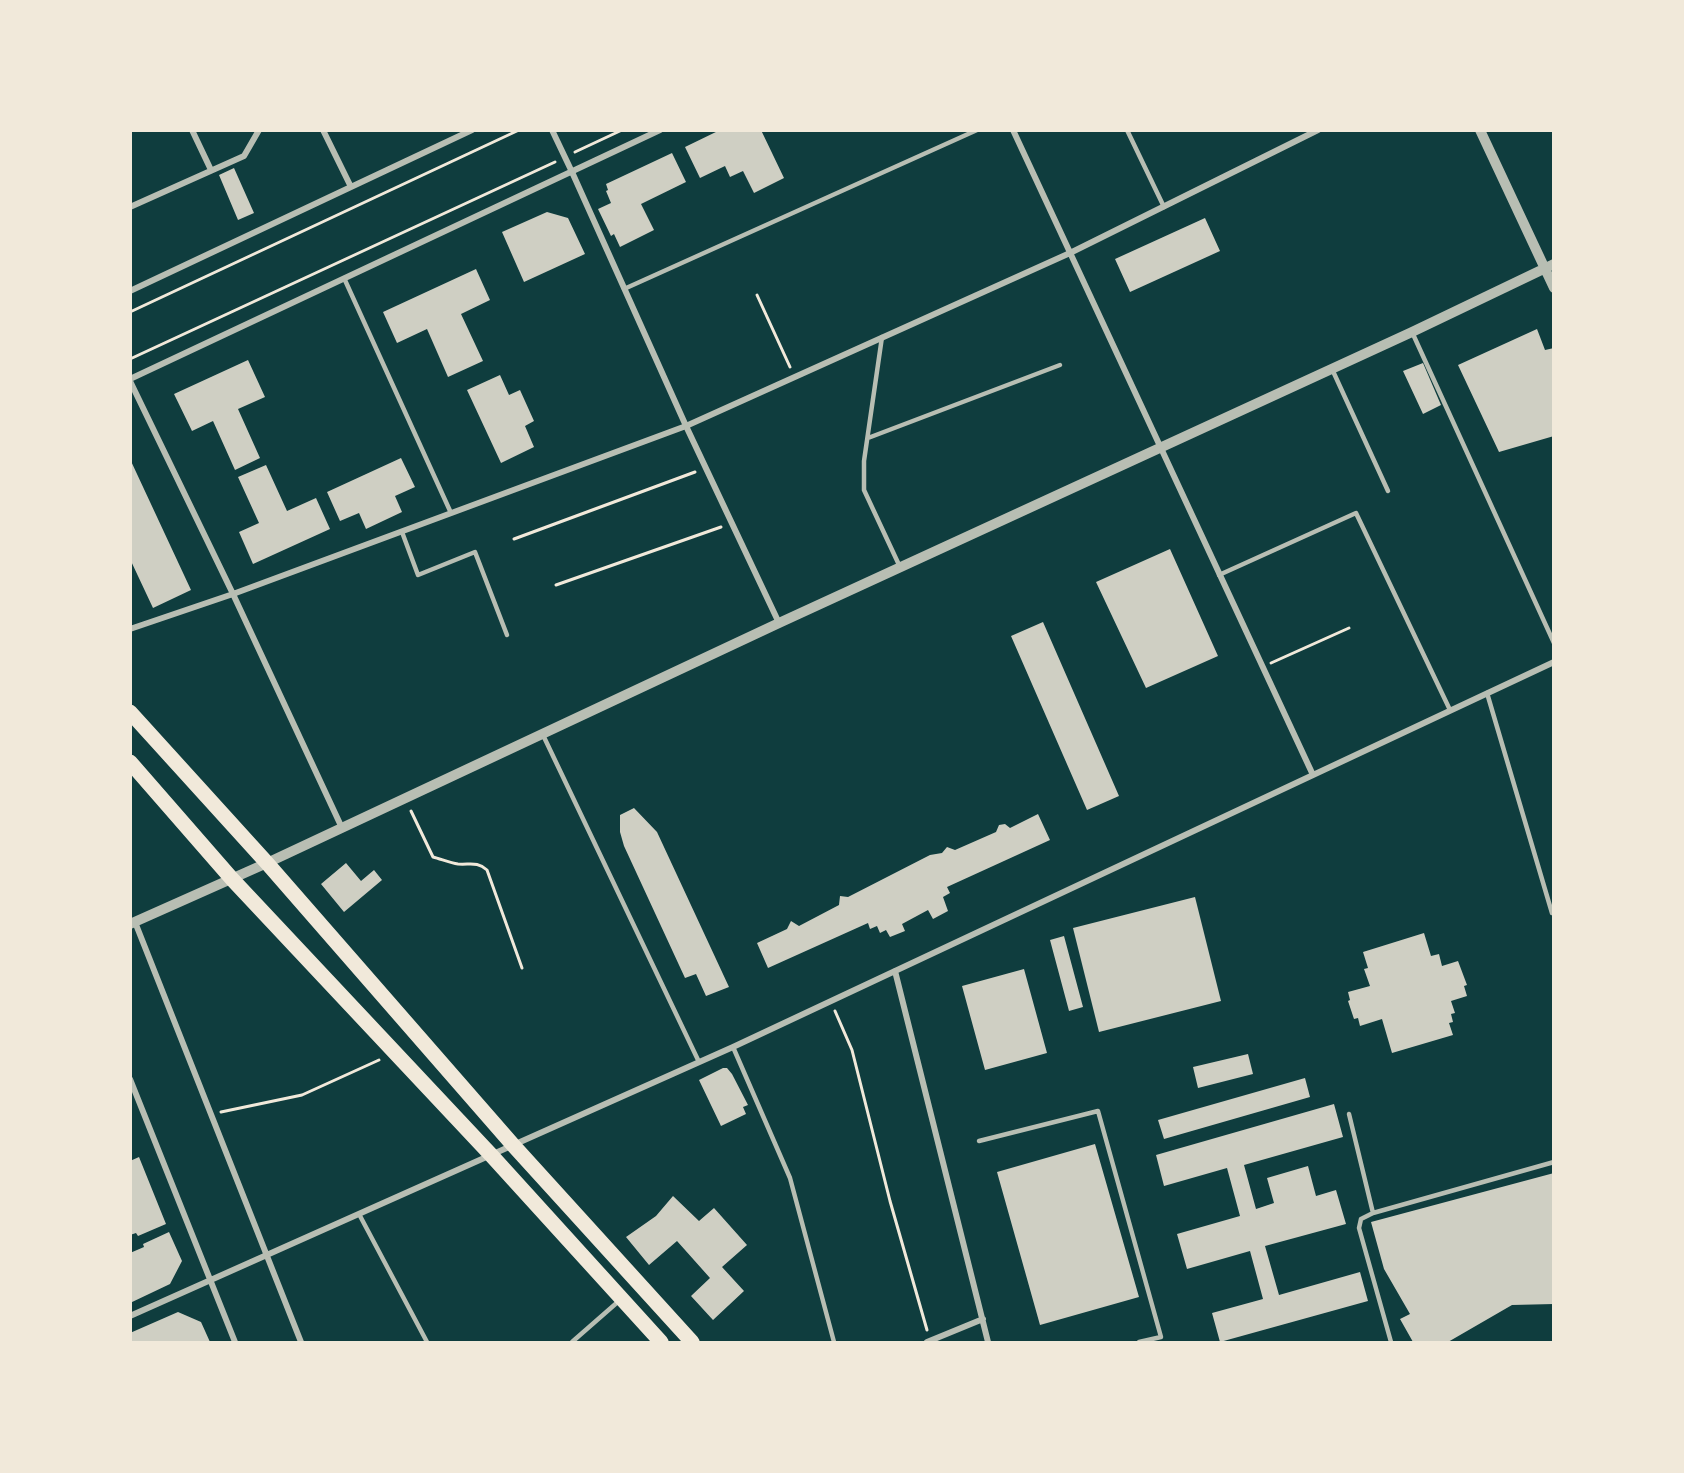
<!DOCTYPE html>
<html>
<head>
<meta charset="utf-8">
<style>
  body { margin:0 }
  #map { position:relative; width:1684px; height:1473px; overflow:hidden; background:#0f3d3e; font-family:"Space Grotesk",sans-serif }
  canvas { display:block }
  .frame { position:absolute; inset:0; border:132px solid #f1e9da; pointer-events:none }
</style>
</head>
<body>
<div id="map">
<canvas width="1684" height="1473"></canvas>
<div class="frame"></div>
</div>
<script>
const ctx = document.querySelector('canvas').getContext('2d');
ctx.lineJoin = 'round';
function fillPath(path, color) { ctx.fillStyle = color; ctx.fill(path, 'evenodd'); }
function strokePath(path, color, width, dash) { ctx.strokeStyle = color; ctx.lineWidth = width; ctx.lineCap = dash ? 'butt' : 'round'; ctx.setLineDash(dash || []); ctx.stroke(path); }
fillPath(new Path2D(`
  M 720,130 L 761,130 L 784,178 L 754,193 L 743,171 L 730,177 L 725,166 L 700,178 L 685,147 Z
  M 672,153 L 686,182 L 641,204 L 654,230 L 620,247 L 614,234 L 611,236 L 598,209 L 611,203 L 606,191 L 608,190 L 606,184 Z
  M 234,168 L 254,213 L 238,220 L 219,175 Z
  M 547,212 L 568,218 L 585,254 L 524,282 L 502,232 Z
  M 1205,218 L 1220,251 L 1130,292 L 1115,259 Z
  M 476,269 L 490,300 L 461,314 L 483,361 L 448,377 L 427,329 L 397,343 L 383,312 Z
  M 1537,329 L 1545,350 L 1554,348 L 1554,436 L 1499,452 L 1458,365 Z
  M 248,360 L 265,397 L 238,409 L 260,458 L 235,470 L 213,421 L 192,431 L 174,394 Z
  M 1423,363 L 1441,405 L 1423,414 L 1403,371 Z
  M 500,375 L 509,395 L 520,390 L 534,421 L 525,426 L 534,447 L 501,463 L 467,390 Z
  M 401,458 L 415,487 L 395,496 L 402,512 L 366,529 L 359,513 L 340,521 L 327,492 Z
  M 130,459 L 191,590 L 153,608 L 130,559 Z
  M 266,465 L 287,511 L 316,498 L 330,529 L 253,564 L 239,532 L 259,523 L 238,477 Z
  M 1170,549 L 1218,656 L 1146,688 L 1096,582 Z
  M 1043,622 L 1119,796 L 1087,810 L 1011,636 Z
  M 634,808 L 657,832 L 729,987 L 706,996 L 696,974 L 685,978 L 624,846 L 620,832 L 620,815 Z
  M 1038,814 L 1050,840 L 947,887 L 950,893 L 943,897 L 948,911 L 933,919 L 928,910 L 902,924 L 905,931 L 890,937 L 886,930 L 880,933 L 877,926 L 870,929 L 868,923 L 768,968 L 757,943 L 787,929 L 791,921 L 799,926 L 839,905 L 840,896 L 848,897 L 930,855 L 942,853 L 947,847 L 955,850 L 996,832 L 999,825 L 1005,824 L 1010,828 Z
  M 346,863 L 361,881 L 374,870 L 382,880 L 344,912 L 321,884 Z
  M 1195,897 L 1221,1001 L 1099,1032 L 1073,928 Z
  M 1424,933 L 1431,956 L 1439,954 L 1442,966 L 1458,961 L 1467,985 L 1464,986 L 1467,996 L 1451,1001 L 1455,1013 L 1451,1014 L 1453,1022 L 1449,1023 L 1453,1035 L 1392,1053 L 1382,1019 L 1360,1026 L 1358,1018 L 1354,1019 L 1348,1001 L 1350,1000 L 1348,992 L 1370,986 L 1364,969 L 1368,968 L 1363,952 Z
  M 1064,936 L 1083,1007 L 1069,1011 L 1050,940 Z
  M 1024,969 L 1047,1053 L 985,1070 L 962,986 Z
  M 1248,1054 L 1253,1074 L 1198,1088 L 1193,1067 Z
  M 723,1068 L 727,1068 L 732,1074 L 748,1105 L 743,1107 L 746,1114 L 721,1126 L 699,1080 Z
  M 1305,1078 L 1310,1097 L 1164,1139 L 1158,1120 Z
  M 1334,1104 L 1343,1137 L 1244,1165 L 1256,1209 L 1274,1203 L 1267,1178 L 1308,1166 L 1316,1196 L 1336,1190 L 1346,1224 L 1265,1246 L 1279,1295 L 1360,1272 L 1368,1301 L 1220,1342 L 1212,1313 L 1263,1299 L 1250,1251 L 1187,1269 L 1177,1234 L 1240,1216 L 1227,1168 L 1164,1186 L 1156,1155 Z
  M 1095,1144 L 1139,1297 L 1040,1325 L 997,1172 Z
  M 139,1157 L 166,1224 L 138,1236 L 136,1233 L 130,1235 L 130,1161 Z
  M 1554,1173 L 1554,1304 L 1512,1305 L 1448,1342 L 1413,1342 L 1400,1319 L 1410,1314 L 1384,1269 L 1371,1222 Z
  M 673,1196 L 699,1221 L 714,1208 L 747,1245 L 722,1267 L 744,1291 L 713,1320 L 691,1296 L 710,1278 L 677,1241 L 649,1265 L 626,1237 L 656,1216 Z
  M 169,1232 L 182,1261 L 170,1284 L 130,1303 L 130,1253 L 144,1247 L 143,1244 Z
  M 178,1312 L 201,1322 L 210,1342 L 130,1342 L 130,1333 Z`), '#cfcfc3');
strokePath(new Path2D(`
  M 575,152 L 622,130
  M 757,295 L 790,367
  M 130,312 L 519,130
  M 130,359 L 555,162
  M 514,539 L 695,472
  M 556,585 L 721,527
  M 1271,663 L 1349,628
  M 411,811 L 433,857 C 441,859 450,863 458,864 C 470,865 477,861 487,870 L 522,968
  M 835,1011 L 852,1050 L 890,1201 L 927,1330
  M 221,1112 L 302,1095 L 379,1060`), '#f1e9da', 3);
strokePath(new Path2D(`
  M 1127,130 L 1164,207
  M 344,278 L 451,513
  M 624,289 L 977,130
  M 1412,332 L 1554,643
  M 882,337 L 864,461 L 864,490 L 900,567
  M 1332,369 L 1388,491
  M 868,438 L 1060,365
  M 402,532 L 418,575 L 475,552 L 507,635
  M 1219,575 L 1356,513 L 1450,710
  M 1487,693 L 1552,913 L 1554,912
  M 543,735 L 699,1062
  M 733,1047 L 790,1178 L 834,1342
  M 1349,1114 L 1373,1213
  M 979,1141 L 1098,1111 L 1161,1337 L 1139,1342
  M 359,1214 L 427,1342
  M 572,1342 L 620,1300
  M 1391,1342 L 1359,1228 L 1361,1219 L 1373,1213 L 1554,1162`), '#b8beb3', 4.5);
strokePath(new Path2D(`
  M 192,130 L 211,170
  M 323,130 L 351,187
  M 552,130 L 572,172 L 686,426 L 779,623
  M 1013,130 L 1313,775
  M 130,207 L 244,156 L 259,130
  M 130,291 L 472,130
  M 130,379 L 660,130
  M 130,381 L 233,594 L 342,828
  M 130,629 L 233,594 L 686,426 L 1070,253 L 1318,130
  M 135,922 L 301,1342
  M 895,971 L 988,1342
  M 130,1079 L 235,1342
  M 130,1316 L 733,1047 L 1554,662
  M 927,1342 L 983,1319`), '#b8beb3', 6);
strokePath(new Path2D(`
  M 1480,130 L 1554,288
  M 130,924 L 267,863 L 779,623 L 1412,332 L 1554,264`), '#b8beb3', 10);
strokePath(new Path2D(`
  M 130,712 L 267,863 L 513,1145 L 692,1342
  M 130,762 L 232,879 L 492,1156 L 661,1342`), '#f1e9da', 15);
</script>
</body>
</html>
